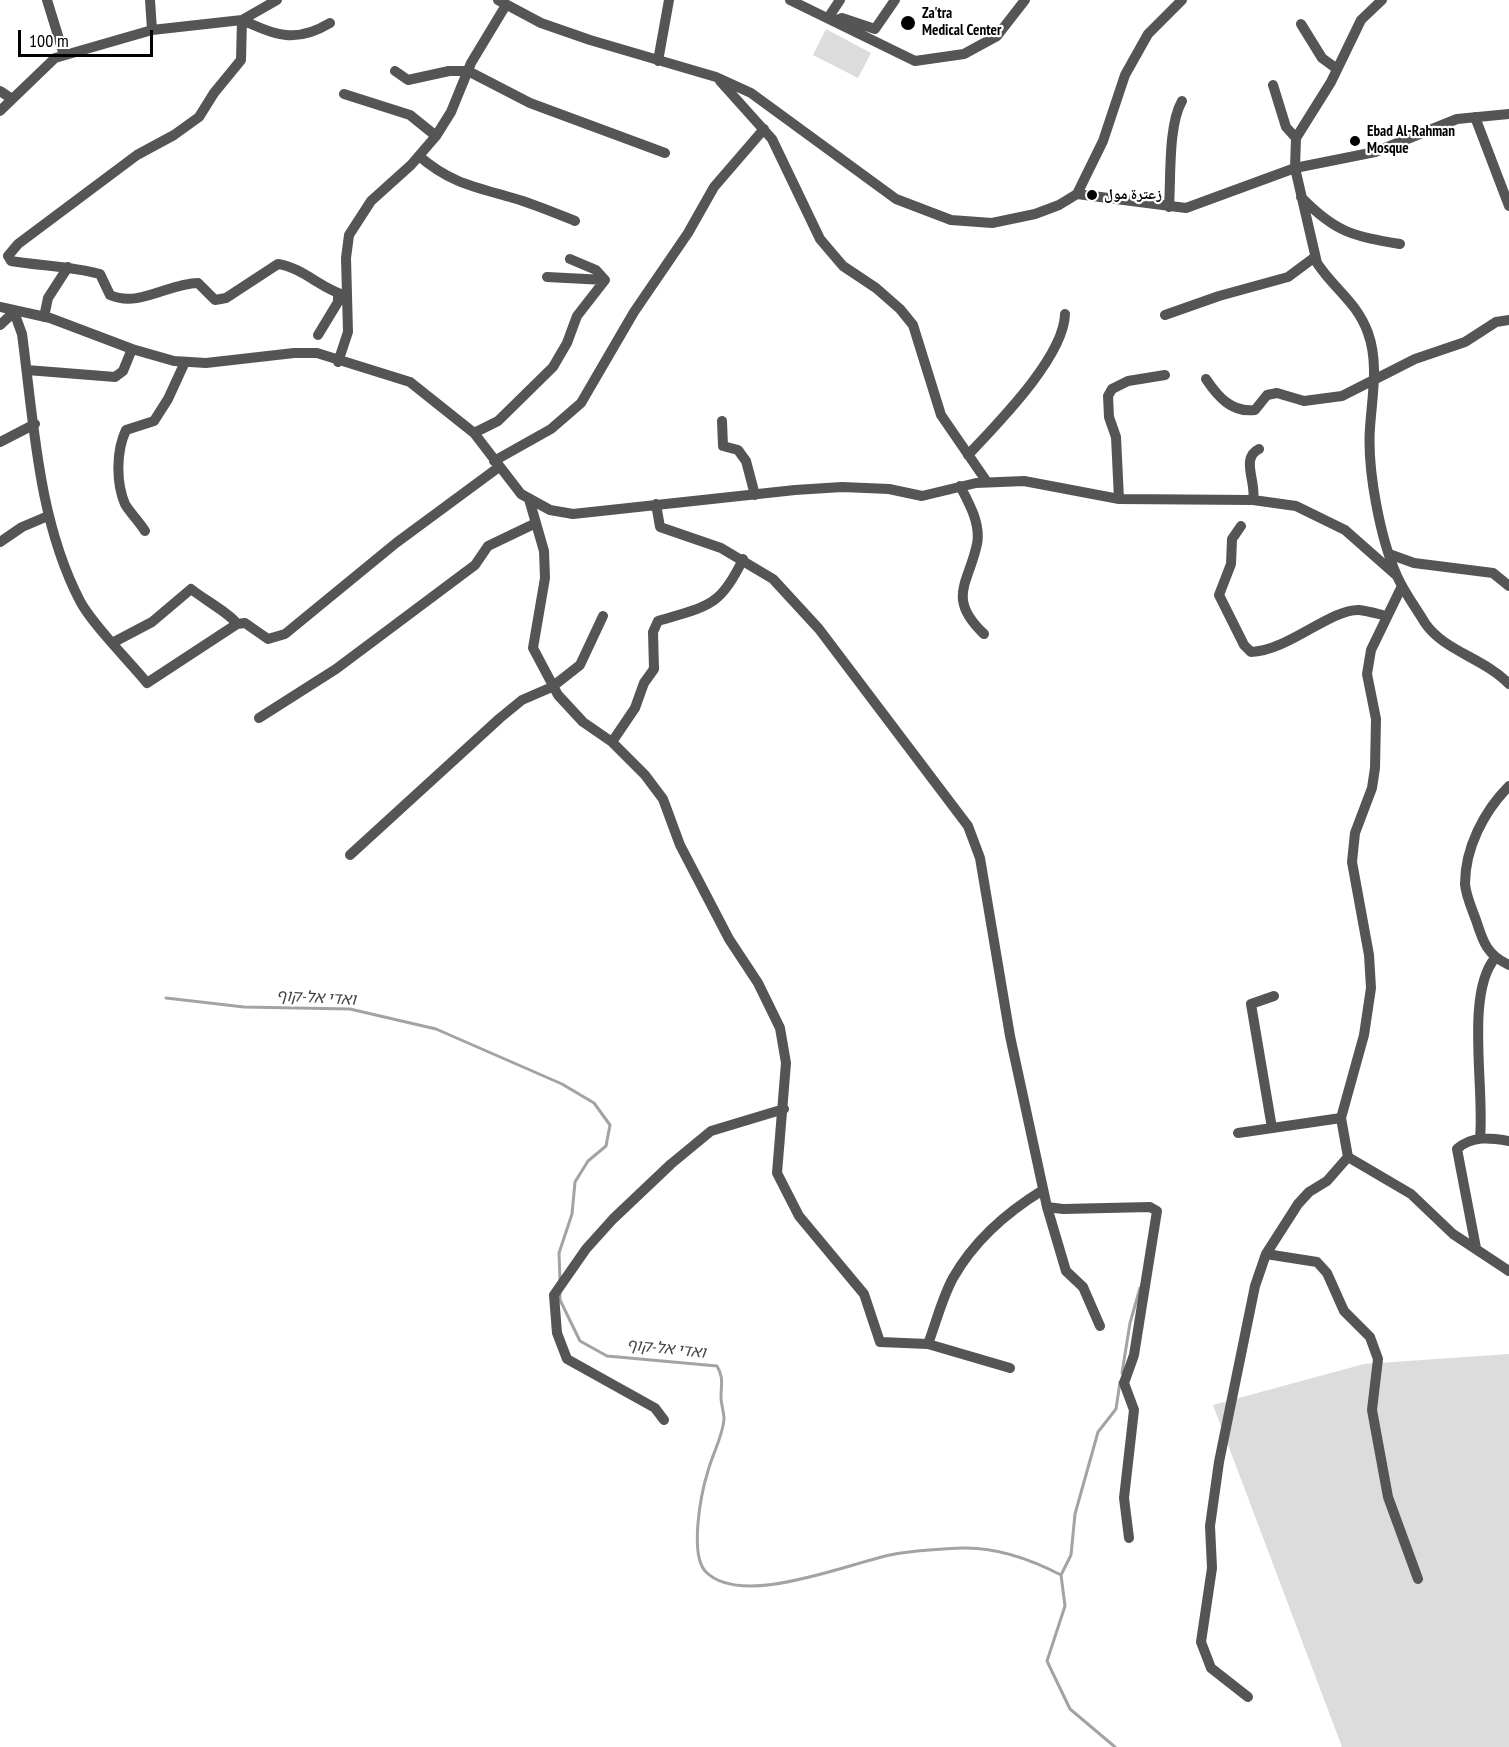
<!DOCTYPE html>
<html>
<head>
<meta charset="utf-8">
<style>
  body { margin:0 }
  #map { position:relative; width:1509px; height:1747px; overflow:hidden; background:#fff; font-family:"PT Sans Narrow",sans-serif }
  canvas { display:block }
  .scale { position:absolute; left:18px; top:30px; width:135px; height:27px; box-sizing:border-box; border:3px solid #000; border-top:0; padding-left:8px; font-size:18px; line-height:21px; white-space:nowrap; color:#000; -webkit-text-stroke:4px #fff; paint-order:stroke }
</style>
</head>
<body>
<div id="map">
<canvas width="1509" height="1747"></canvas>
<div class="scale">100 m</div>
</div>
<script>
const ctx = document.querySelector('canvas').getContext('2d');
ctx.lineJoin = 'round';
function fillPath(path, color) { ctx.fillStyle = color; ctx.fill(path, 'evenodd'); }
function strokePath(path, color, width, dash) { ctx.strokeStyle = color; ctx.lineWidth = width; ctx.lineCap = dash ? 'butt' : 'round'; ctx.setLineDash(dash || []); ctx.stroke(path); }
function write(font, color, halo, rows, align = 'center') {
  ctx.font = font + ' "PT Sans Narrow","Noto Naskh Arabic","Noto Sans Hebrew",sans-serif'; ctx.lineWidth = 4.5; ctx.setLineDash([]); ctx.textBaseline = 'middle'; ctx.strokeStyle = halo; ctx.fillStyle = color; for (const [text, x, y, turn = 0] of rows) {
    ctx.save(); ctx.translate(x, y); ctx.rotate((+turn || 0) * Math.PI / 180); ctx.textAlign = isNaN(turn) ? turn : align; if (halo) ctx.strokeText(text, 0, 0); ctx.fillText(text, 0, 0); ctx.restore();
  }
}
fillPath(new Path2D(`
  M 826,29 L 871,53 L 858,78 L 813,55 Z
  M 1509,1354 L 1509,1747 L 1342,1747 L 1213,1405 L 1364,1364 Z`), '#dcdcdc');
strokePath(new Path2D(`
  M 166,998 L 244,1007 L 350,1009 L 436,1029 L 562,1084 L 594,1103 L 610,1125 L 606,1146 L 588,1161 L 575,1182 L 572,1214 L 559,1253 L 560,1281
  M 560,1291 L 560,1300 L 580,1341 L 607,1356 L 717,1366 C 724,1378 721,1384 721,1397 C 721,1404 724,1412 724,1419 C 723,1436 712,1455 708,1471 C 701,1493 689,1555 706,1572 C 742,1608 847,1564 890,1555 C 914,1550 942,1549 966,1548 C 1000,1548 1032,1560 1061,1575 L 1065,1606 L 1047,1661 L 1070,1709 L 1115,1747
  M 1122,1373 L 1130,1323 L 1140,1288
  M 1061,1575 L 1071,1555 L 1075,1514 L 1098,1432 L 1116,1409 L 1120,1382`), '#a3a3a3', 3);
strokePath(new Path2D(`
  M 47,0 L 64,55
  M 150,0 L 152,30
  M 498,0 L 541,23 L 590,40 L 716,77 L 751,93 L 896,199 L 951,220 L 992,223 L 1035,214 L 1059,205 L 1077,194 L 1103,141 L 1125,75 L 1148,34 L 1182,0
  M 790,0 L 915,61 L 964,54 L 997,36 L 1025,0
  M 1382,0 L 1361,20 L 1331,82 L 1296,138 L 1295,168 L 1317,263 C 1334,289 1357,302 1368,333 C 1379,363 1372,397 1370,428 C 1367,469 1380,538 1397,576 C 1404,592 1416,608 1425,623 C 1444,651 1484,658 1509,684
  M 828,18 L 840,0
  M 242,20 L 241,60 L 214,93 L 199,117 L 174,135 L 137,155 L 18,244 L 8,256 L 11,261 C 41,266 70,266 100,274 L 110,295 C 139,308 169,283 198,283 L 215,300 L 226,298 L 278,264 C 304,268 322,290 347,296
  M 242,20 C 276,35 295,44 330,23
  M 837,20 L 842,18 L 875,29 L 895,0
  M 1301,24 L 1322,58 L 1337,69
  M 658,61 L 669,0
  M 395,71 L 408,80 L 449,71 L 468,71 L 530,103 L 665,153
  M 720,81 L 772,139 L 820,239 L 843,266 L 876,288 L 900,309 L 913,325 L 941,415 L 987,482
  M 1273,85 L 1286,127 L 1296,138
  M 0,91 L 12,99
  M 344,94 L 410,115 L 436,136
  M 0,111 L 55,58 L 152,30 L 242,20 L 277,0
  M 1475,117 L 1509,206
  M 419,156 C 450,183 475,187 513,198 C 534,204 555,213 575,221
  M 1077,194 L 1186,208 L 1295,168 L 1375,152 L 1457,119 L 1509,114
  M 1301,197 C 1336,233 1353,236 1400,244
  M 1169,207 C 1171,178 1168,125 1182,101
  M 570,259 L 596,270 L 605,280
  M 547,277 L 605,280
  M 0,307 L 50,318 L 132,349 L 174,361 L 206,363 L 294,353 L 317,353 L 410,382 L 474,433 L 521,494 L 550,510 L 573,514 L 795,490 L 842,487 L 889,489 L 922,496 L 976,483 L 1024,481 L 1119,499 L 1253,500 L 1296,506 L 1345,530 L 1396,575
  M 1165,315 L 1219,296 L 1288,277 L 1315,257
  M 44,317 L 48,298 L 68,267
  M 0,325 L 14,312 L 22,334 C 34,424 38,520 80,601 C 92,624 129,661 147,683 L 237,624 L 245,623 L 268,639 L 285,634 L 396,543 L 499,467
  M 318,335 L 338,302 L 338,294
  M 338,362 L 348,332 L 346,258 L 349,235 L 371,201 L 411,165 L 436,136 L 451,112 L 471,63 L 506,5
  M 27,370 L 115,377 L 123,371 L 132,349
  M 1206,379 C 1218,397 1232,413 1255,410 L 1267,395 L 1277,393 L 1304,401 L 1342,396 L 1415,359 L 1465,342 L 1496,322 L 1509,320
  M 722,421 L 723,446 L 738,450 L 746,461 L 755,495
  M 474,433 L 498,421 L 553,367 L 567,343 L 577,316 L 605,280
  M 0,442 L 35,424
  M 968,455 C 997,424 1064,357 1065,314
  M 494,461 L 551,429 L 581,403 L 634,312 L 688,233 L 714,187 L 764,129
  M 960,486 C 969,503 981,524 977,544 C 969,583 946,598 984,634
  M 529,499 L 544,551 L 545,578 L 533,648 L 558,695 L 583,722 L 612,742 L 645,775 L 663,799 L 680,845 L 729,939 L 758,983 L 780,1028 L 786,1063 L 777,1173 L 799,1216 L 864,1294 L 880,1342 L 928,1344 L 1010,1368
  M 1119,499 L 1116,437 L 1109,417 L 1108,396 L 1112,389 L 1128,381 L 1165,375
  M 1253,500 C 1257,483 1240,458 1259,449
  M 656,504 L 660,527 L 721,548 L 773,579 L 819,629 L 968,826 L 980,858 L 1010,1036 L 1047,1207 L 1063,1209 L 1150,1207 L 1157,1211 L 1134,1355 L 1124,1383 L 1134,1410 L 1124,1498 L 1129,1538
  M 1241,526 L 1232,539 L 1231,564 L 1219,595 L 1244,645 L 1251,652 C 1288,651 1330,609 1359,610 C 1368,611 1378,614 1387,616
  M 145,531 C 140,523 128,510 125,504 C 116,483 116,451 126,430 L 154,421 L 168,399 L 185,362
  M 0,542 L 22,527 L 48,516
  M 1389,554 L 1414,563 L 1493,573 L 1509,586
  M 114,642 L 152,622 L 191,589 C 202,598 232,615 237,624
  M 259,718 L 336,669 L 475,565 L 488,546 L 536,523
  M 612,742 L 635,708 L 644,683 L 654,669 L 653,632 L 658,621 C 707,606 720,608 743,559
  M 1509,786 C 1484,811 1465,848 1465,884 C 1466,896 1472,909 1476,920 C 1483,942 1487,955 1509,965
  M 350,855 L 500,718 L 522,700 L 552,687 L 580,665 L 603,616
  M 1272,1128 L 1251,1004 L 1274,996
  M 1238,1133 L 1341,1118
  M 1480,1138 C 1485,1090 1465,994 1495,958
  M 1348,1157 L 1411,1194 L 1453,1234 L 1509,1271
  M 1047,1207 L 1066,1271 L 1083,1287 L 1100,1326
  M 1476,1248 L 1457,1149 C 1472,1135 1491,1138 1509,1141
  M 1266,1254 L 1317,1262 L 1327,1273 L 1344,1311 L 1370,1337 L 1378,1359 L 1372,1410 L 1388,1497 L 1418,1579
  M 928,1344 C 936,1323 942,1298 953,1278 C 974,1241 1007,1212 1043,1190
  M 664,1420 L 655,1408 L 567,1359 L 557,1333 L 554,1295 L 586,1249 L 613,1219 L 671,1164 L 711,1131 L 784,1109
  M 1248,1697 L 1211,1668 L 1201,1642 L 1212,1568 L 1210,1526 L 1219,1462 L 1255,1286 L 1266,1254 L 1298,1204 L 1309,1192 L 1327,1181 L 1348,1157 L 1341,1118 L 1364,1035 L 1371,988 L 1369,955 L 1352,862 L 1355,833 L 1372,788 L 1375,768 L 1376,719 L 1367,674 L 1371,650 L 1402,586`), '#555', 10);
for (const [x, y, r, color] of [
  [908,23,8,"#000"],
  [1355,141,6,"#000"],
  [1092,195,6,"#000"]
]) { const dot = new Path2D(); dot.arc(x, y, r, 0, 2 * Math.PI); ctx.fillStyle = color; ctx.fill(dot); strokePath(dot, '#fff', 2); }
write('bold 15px', '#000', '#fff', [
  ["Za'tra",922,14],
  ["Medical Center",922,31],
  ["Ebad Al-Rahman",1367,132],
  ["Mosque",1367,149],
  ["زعترة مول",1104,195]
], 'left');
write('italic 16px', '#444', '#fff', [
  ["ואדי אל-קוף",316,998,3],
  ["ואדי אל-קוף",666,1349,6]
]);
</script>
</body>
</html>
